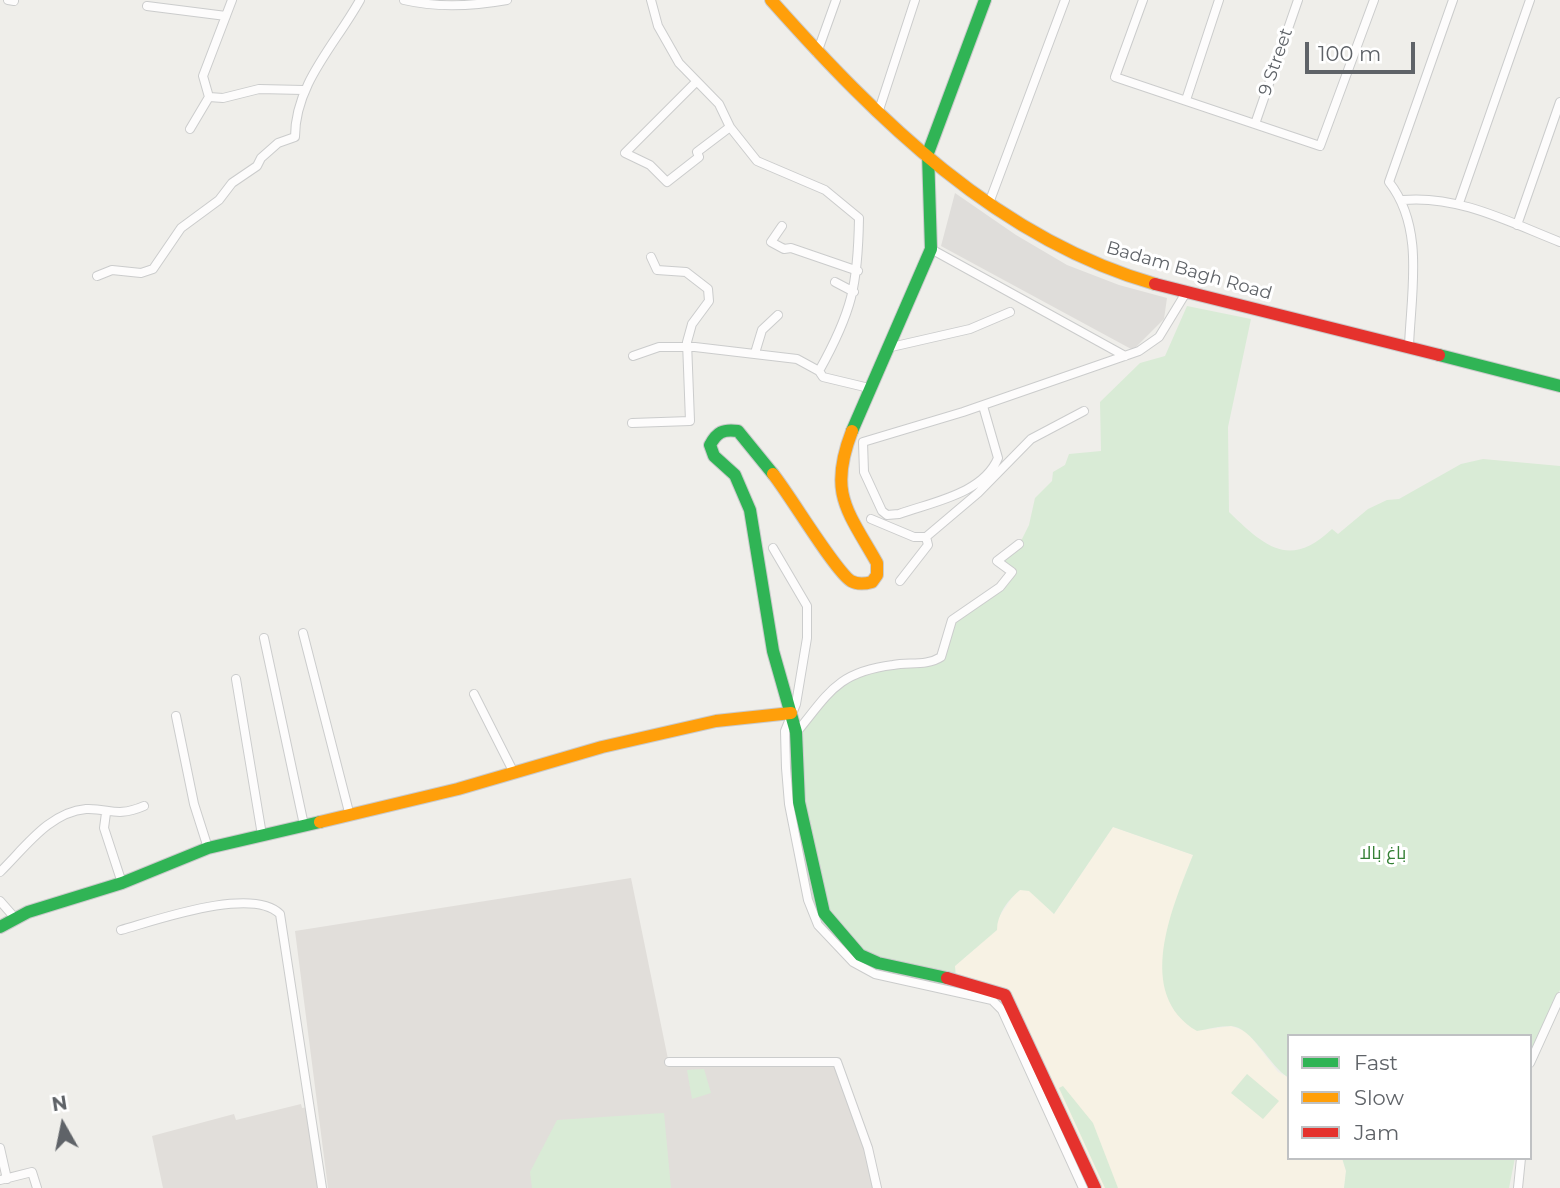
<!DOCTYPE html>
<html>
<head>
<meta charset="utf-8">
<style>
  body { margin:0 }
  #map { position:relative; width:1560px; height:1188px; overflow:hidden; background:#efeeea; font-family:Montserrat,sans-serif }
  canvas { display:block }
  .legend { position:absolute; left:1287px; top:1034px; width:245px; height:126px; box-sizing:border-box; background:#fff; border:2px solid #bfc1c3; margin:0; padding:9px 12px; list-style:none; font-size:21px; color:#5f6368 }
  .legend li { display:flex; align-items:center; gap:14px; height:35px }
  .legend b { width:35px; border:2px solid #bfc1c3 }
  .north { position:absolute; left:28px; top:1090px; width:70px; height:70px; -webkit-text-stroke:5px #fff; paint-order:stroke; rotate:351deg; font-size:19px; font-weight:700; line-height:28px; text-align:center; color:#5f6368 }
  .north::after { content:''; display:block; margin:auto; width:24px; height:32px; background:#5f6368; clip-path:polygon(50% 0,100% 100%,50% 72%,0 100%) }
  .scale { position:absolute; left:1305px; top:42px; width:110px; height:32px; box-sizing:border-box; border:4px solid #5f6368; border-top:0; padding-left:9px; font-size:21px; line-height:24px; white-space:nowrap; color:#5f6368; -webkit-text-stroke:5px #fff; paint-order:stroke }
</style>
</head>
<body>
<div id="map">
<canvas width="1560" height="1188"></canvas>
<ul class="legend">
<li><b style="height:9px;background:#30b455"></b>Fast</li>
<li><b style="height:9px;background:#ff9f0a"></b>Slow</li>
<li><b style="height:9px;background:#e5322d"></b>Jam</li>
</ul>
<div class="north">N</div>
<div class="scale">100 m</div>
</div>
<script>
const ctx = document.querySelector('canvas').getContext('2d');
ctx.lineJoin = 'round';
function fillPath(path, color) { ctx.fillStyle = color; ctx.fill(path, 'evenodd'); }
function strokePath(path, color, width, dash) { ctx.strokeStyle = color; ctx.lineWidth = width; ctx.lineCap = dash ? 'butt' : 'round'; ctx.setLineDash(dash || []); ctx.stroke(path); }
function write(font, color, halo, rows, align = 'center') {
  ctx.font = font + ' Montserrat,Cairo,sans-serif'; ctx.lineWidth = 6; ctx.setLineDash([]); ctx.textBaseline = 'middle'; ctx.strokeStyle = halo; ctx.fillStyle = color; for (const [text, x, y, turn = 0] of rows) {
    ctx.save(); ctx.translate(x, y); ctx.rotate((+turn || 0) * Math.PI / 180); ctx.textAlign = isNaN(turn) ? turn : align; if (halo) ctx.strokeText(text, 0, 0); ctx.fillText(text, 0, 0); ctx.restore();
  }
}
fillPath(new Path2D(`
  M 1113,827 L 1193,855 L 1180,889 L 1203,1030 L 1231,1026 L 1247,1032 L 1278,1072 L 1289,1078 L 1289,1158 L 1342,1158 L 1346,1171 L 1344,1188 L 1083,1188 L 1002,1010 L 992,1000 L 957,992 L 955,966 L 996,930 L 997,920 L 1014,895 L 1020,890 L 1029,890 L 1054,914 Z`), '#f7f2e4');
fillPath(new Path2D(`
  M 955,193 L 1016,235 L 1067,265 L 1119,285 L 1167,298 L 1164,319 L 1133,350 L 941,246 Z`), '#dfddda');
fillPath(new Path2D(`
  M 631,878 L 669,1064 L 833,1063 L 869,1155 L 873,1188 L 328,1188 L 295,931 Z
  M 301,1104 L 302,1108 L 309,1107 L 322,1188 L 163,1188 L 152,1136 L 234,1114 L 236,1120 Z`), '#e1deda');
fillPath(new Path2D(`
  M 1187,306 L 1251,319 L 1228,427 L 1229,512 C 1265,547 1290,569 1332,529 L 1338,534 L 1368,509 L 1387,500 L 1399,499 L 1461,464 L 1483,459 L 1560,466 L 1560,990 L 1530,1052 L 1530,1036 L 1289,1036 L 1289,1078 C 1270,1067 1252,1027 1231,1026 C 1220,1026 1208,1029 1197,1031 C 1134,994 1172,908 1193,855 L 1113,827 L 1054,914 L 1029,891 L 1020,890 C 1008,900 997,914 997,930 L 955,966 L 957,992 C 924,985 881,982 854,963 C 792,917 789,809 785,739 L 797,732 L 853,675 L 937,660 L 952,620 L 1011,573 L 997,561 L 1022,539 L 1029,525 L 1035,498 L 1052,481 L 1053,472 L 1065,465 L 1069,454 L 1101,451 L 1100,402 L 1140,363 L 1165,356 Z
  M 704,1069 L 711,1093 L 692,1099 L 687,1070 Z
  M 1247,1074 L 1279,1101 L 1263,1119 L 1231,1093 Z
  M 1063,1086 L 1093,1123 L 1118,1188 L 1105,1188 L 1059,1088 Z
  M 664,1113 L 671,1188 L 532,1188 L 530,1172 L 557,1120 Z
  M 1342,1158 L 1515,1158 L 1509,1188 L 1344,1188 L 1346,1171 Z`), '#d9ebd6');
const street = new Path2D(`
  M 8,0 L 14,1
  M 404,0 C 438,8 473,6 507,0
  M 651,0 L 658,26 L 679,63 L 719,104 L 730,127 L 757,161 L 825,190 L 859,218 C 858,285 852,312 819,371 L 823,377 L 869,388
  M 1143,0 L 1115,77 L 1320,146 L 1374,0
  M 147,6 L 226,16
  M 817,53 L 836,0
  M 695,83 L 625,153 L 650,165 L 667,182 L 699,157 L 697,152 L 730,127
  M 209,97 L 223,98 L 259,89 L 303,90
  M 1186,100 L 1219,0
  M 878,113 L 915,0
  M 1255,124 L 1298,0
  M 190,129 L 209,97 L 203,76 L 232,0
  M 1403,200 C 1458,195 1509,222 1560,242
  M 989,203 L 1065,0
  M 1459,203 L 1530,0
  M 1517,225 L 1560,102
  M 782,226 L 771,242 L 784,249 L 791,248 L 858,271
  M 931,249 L 1125,356
  M 97,276 L 112,270 L 141,273 L 153,269 L 181,228 L 219,200 L 232,183 L 257,166 L 261,158 L 278,143 L 295,137 C 295,84 335,45 360,0
  M 835,282 L 854,292
  M 1409,346 C 1411,292 1425,228 1389,182 L 1453,0
  M 887,348 L 970,329 L 1010,312
  M 755,353 L 762,330 L 778,315
  M 633,356 L 659,347 L 695,347 L 797,359 L 819,371
  M 983,406 L 998,458 C 983,494 932,502 899,514 L 887,515 L 882,511 L 864,472 L 863,442 L 963,412 L 1139,351 L 1159,337 L 1187,291
  M 632,423 L 690,421 L 687,342 L 692,324 L 709,301 L 708,289 L 686,272 L 657,270 L 651,257
  M 871,519 L 914,537 L 926,537 L 978,493 L 1031,439 L 1084,411
  M 773,548 L 807,606 L 807,638 L 796,704 L 785,731 L 786,768 L 789,804 L 808,900 L 818,925 L 853,962 L 875,974 L 992,1000 L 1002,1010 L 1083,1188
  M 900,581 L 928,545 L 926,537
  M 303,633 L 350,816
  M 264,638 L 304,825
  M 236,679 L 262,835
  M 474,694 L 513,771
  M 176,716 L 194,804 L 208,848
  M 796,733 C 829,693 837,672 893,665 C 909,662 927,666 941,657 L 952,620 L 1000,587 L 1012,572 L 997,561 L 1019,544
  M 106,813 L 104,828 L 122,883
  M 0,872 C 24,849 49,812 86,809 C 110,808 116,818 144,806
  M 0,901 L 15,918
  M 121,930 C 157,920 252,886 280,914 L 322,1188
  M 669,1062 L 837,1062 L 868,1148 L 877,1188
  M 1530,1063 L 1560,997
  M 0,1148 L 7,1179
  M 0,1180 L 32,1172 L 37,1188
  M 1518,1188 L 1521,1158`);
const fast = new Path2D(`
  M 1439,355 L 1560,386
  M 852,431 L 931,249 L 928,153 L 985,0
  M 773,474 L 738,431 C 723,429 717,432 710,445 L 714,456 L 735,475 L 750,510 L 773,651 L 796,732 L 799,802 L 824,913 L 860,955 L 878,963 L 947,978
  M 0,927 L 28,912 L 122,883 L 208,848 L 320,822`);
const slow = new Path2D(`
  M 771,0 C 877,119 997,239 1155,284
  M 773,474 C 790,495 835,571 851,581 C 858,585 865,584 872,582 L 877,575 L 877,563 C 847,510 828,493 852,431
  M 320,822 L 458,789 L 602,747 L 716,721 L 791,713`);
const jam = new Path2D(`
  M 1155,284 L 1439,355
  M 947,978 L 1005,995 L 1095,1188`);
strokePath(street, '#cbcccc', 10);
strokePath(fast, '#cacacb', 14);
strokePath(slow, '#cacacb', 14);
strokePath(jam, '#cacacb', 14);
strokePath(street, '#fdfcfc', 8);
strokePath(fast, '#30b455', 12);
strokePath(slow, '#ff9f0a', 12);
strokePath(jam, '#e5322d', 12);
write('18px', '#5f6368', '#fff', [
  ["9 Street",1276,62,-71],
  ["Badam Bagh Road",1189,271,16]
]);
write('18px', '#358136', '#fff', [
  ["باغ بالا",1383,854]
]);
</script>
</body>
</html>
